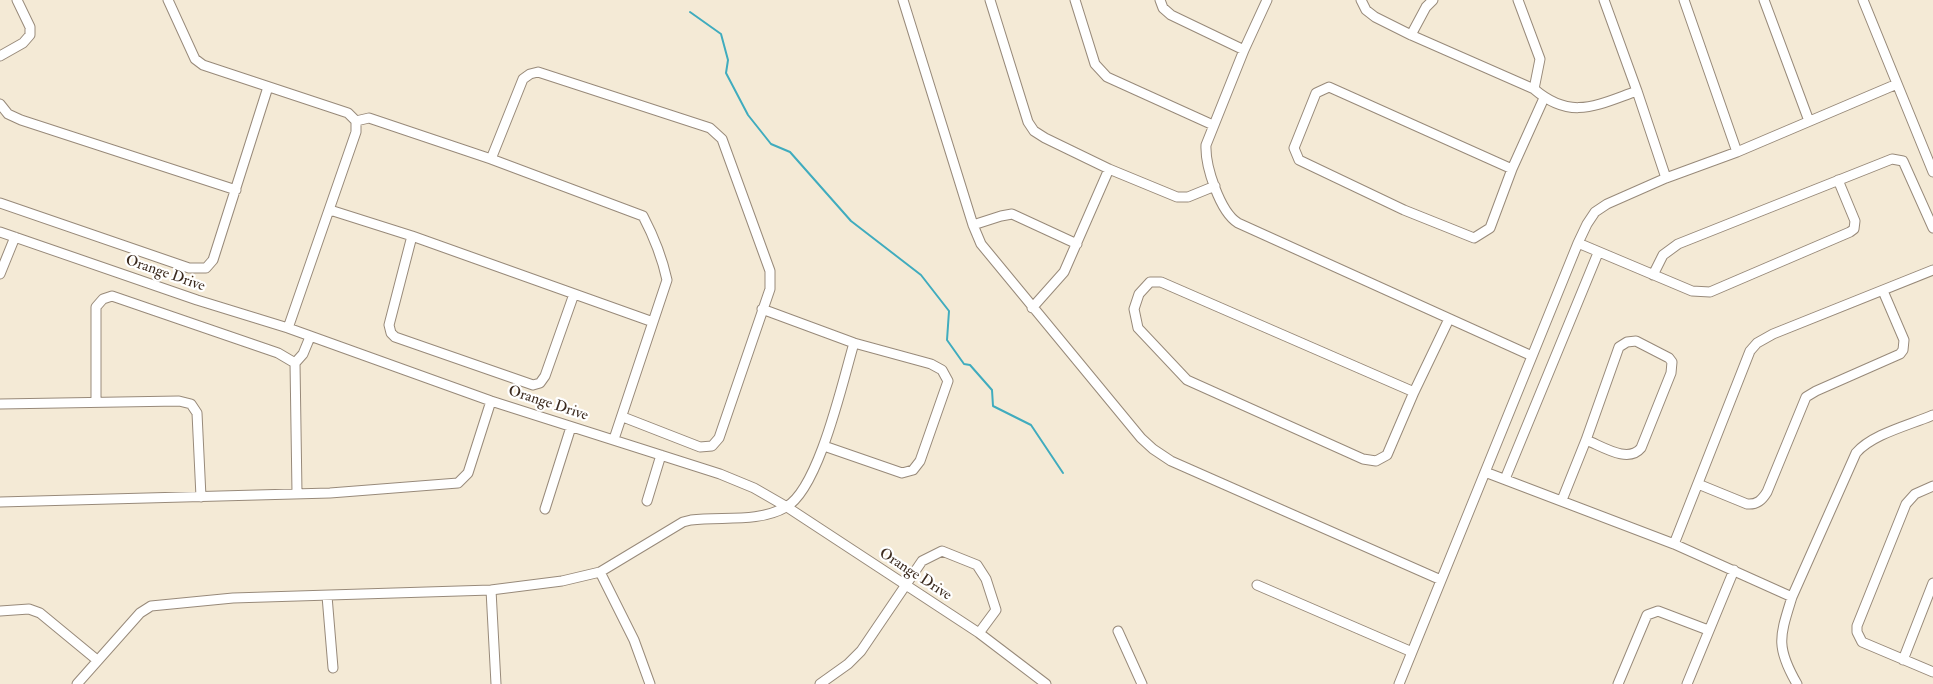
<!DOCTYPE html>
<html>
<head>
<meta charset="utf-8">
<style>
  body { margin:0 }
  canvas { display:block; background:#f4ead6 }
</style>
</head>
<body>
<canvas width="1933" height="684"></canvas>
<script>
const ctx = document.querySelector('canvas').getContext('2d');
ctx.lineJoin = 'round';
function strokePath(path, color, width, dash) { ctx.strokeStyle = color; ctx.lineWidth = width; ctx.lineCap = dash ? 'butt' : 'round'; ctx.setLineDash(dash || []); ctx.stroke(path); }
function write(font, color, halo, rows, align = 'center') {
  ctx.font = font + ' "IM FELL Double Pica",serif'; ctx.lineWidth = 4.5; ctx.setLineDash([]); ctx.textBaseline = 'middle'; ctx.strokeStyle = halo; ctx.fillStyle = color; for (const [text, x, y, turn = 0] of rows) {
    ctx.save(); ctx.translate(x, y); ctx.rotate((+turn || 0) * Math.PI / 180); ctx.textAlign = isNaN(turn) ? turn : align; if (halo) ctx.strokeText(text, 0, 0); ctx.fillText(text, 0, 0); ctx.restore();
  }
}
strokePath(new Path2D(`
  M 690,12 L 721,34 L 728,60 L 726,73 L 748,115 L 771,144 L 790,152 L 851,221 L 921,275 L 949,311 L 947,340 L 964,364 L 970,365 L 992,390 L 993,406 L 1031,425 L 1063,473`), '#40acbe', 2);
const minor = new Path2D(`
  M 168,0 L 195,59 L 203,65 L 348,113 L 356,121 L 356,132 L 288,328
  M 903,0 L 973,225 L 981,244 L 1141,438 L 1153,449 L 1171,461 L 1441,580
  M 990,0 L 1028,122 L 1034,131 L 1045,138 L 1109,169 L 1177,197 L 1188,197 L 1215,186
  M 1075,0 L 1095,64 L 1107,77 L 1213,125
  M 1160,0 L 1163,8 L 1171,15 L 1244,50
  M 1267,0 L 1244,50 L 1206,145 C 1205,166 1220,212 1238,223 L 1532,356
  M 1361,0 L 1366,10 L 1375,17 L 1411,35 L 1534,89 C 1571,121 1597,105 1637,91
  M 1518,0 L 1540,59 L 1534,89
  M 1604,0 L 1637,91 L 1666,178
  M 1684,0 L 1737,152
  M 1764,0 L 1809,121
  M 1863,0 L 1933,172
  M 1411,35 L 1426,7 L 1433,0
  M 0,56 L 23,43 L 30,35 L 30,27 L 17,0
  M 0,104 L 8,114 L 21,120 L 236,190
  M 356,121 L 369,118 L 491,159 L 643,216 C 654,237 662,257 667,280 L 614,439
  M 491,159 L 523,79 L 530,74 L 538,72 L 710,128 L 722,139 L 770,271 L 770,289 L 719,438 L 712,446 L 700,447 L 623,417
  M 1512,169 L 1329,87 L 1316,93 L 1294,148 L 1299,160 L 1404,210 L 1474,238 L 1490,228 L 1512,169 L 1544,98
  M 0,203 L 189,268 L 206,268 L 213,260 L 268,87
  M 330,210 L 412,236 L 653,322
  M 973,225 L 1001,216 L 1012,214 L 1077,244
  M 0,232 L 197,300 L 288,328 L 491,401 L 720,474 L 754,488 L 787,507 L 979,633 L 1046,684
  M 412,236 L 389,325 L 391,333 L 395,337 L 533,385 L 540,383 L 545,376 L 574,294
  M 1578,243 L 1692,291 L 1710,292 L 1850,232 L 1854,229 L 1855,221 L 1838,180
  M 0,274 L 15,237
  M 1653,275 L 1663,255 L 1678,244 L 1892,159 L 1903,161 L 1933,228
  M 1032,308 L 1064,272 L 1109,169
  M 762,309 L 854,343 L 931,364 L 942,370 L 948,381 L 920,461 L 913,470 L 902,473 L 824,446
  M 295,363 L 303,354 L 310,337
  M 1414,392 L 1161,282 L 1150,282 L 1139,294 L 1134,309 L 1138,328 L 1187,380 L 1363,459 L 1376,461 L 1387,455 L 1414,392 L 1449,319
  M 96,402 L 96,307 L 103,299 L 112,296 L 278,353 L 295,363 L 297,493
  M 0,404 L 179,401 L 191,404 L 197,413 L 201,497
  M 1485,472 L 1674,544 L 1792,597 C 1780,636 1775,646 1797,684
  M 1505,479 L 1598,253
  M 1698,484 L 1747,504 C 1757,505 1762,500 1767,492 L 1806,397 L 1816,391 L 1900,354 L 1903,350 L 1904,340 L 1883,291
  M 1933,486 L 1915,494 L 1906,504 L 1857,626 L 1857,632 L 1862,642 L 1933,672
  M 1562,500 L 1586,440 L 1619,347 L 1627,342 L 1636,341 L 1669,358 L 1672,362 L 1671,373 L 1641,448 C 1628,464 1602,446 1586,440
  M 647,501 L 661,455
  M 0,502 L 330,493 L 458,483 L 468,473 L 491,401
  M 545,509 L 571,427
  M 1674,544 L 1750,351 L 1757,343 L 1773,334 L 1933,270
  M 600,572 L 634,640 L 650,684
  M 1257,585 L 1412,652
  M 491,590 L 496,684
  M 327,596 L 333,668
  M 1792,597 L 1856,453 C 1872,434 1910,425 1933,415
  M 0,611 L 29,609 L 40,613 L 97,660
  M 1118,631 L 1142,684
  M 1903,660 L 1933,583
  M 77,684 L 140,613 L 151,606 L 233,598 L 491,590 L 562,581 L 600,572 L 683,522 L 691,520 C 722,516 758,523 786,507 C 819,489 843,380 854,343
  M 820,684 L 848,664 L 861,651 L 922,561 L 942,551 L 977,565 L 986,579 L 996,610 L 979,633
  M 1399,684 L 1578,243 L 1587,224 L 1595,212 L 1607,204 L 1666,178 L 1737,152 L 1897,84
  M 1618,684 L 1647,615 L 1658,611 L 1708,630
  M 1687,684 L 1734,570`);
strokePath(minor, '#988a7a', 11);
strokePath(minor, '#fff', 9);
write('15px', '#3b2a1e', '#fff', [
  ["Orange Drive",165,274,19],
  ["Orange Drive",548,404,18],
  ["Orange Drive",915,575,33]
]);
</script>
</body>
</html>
